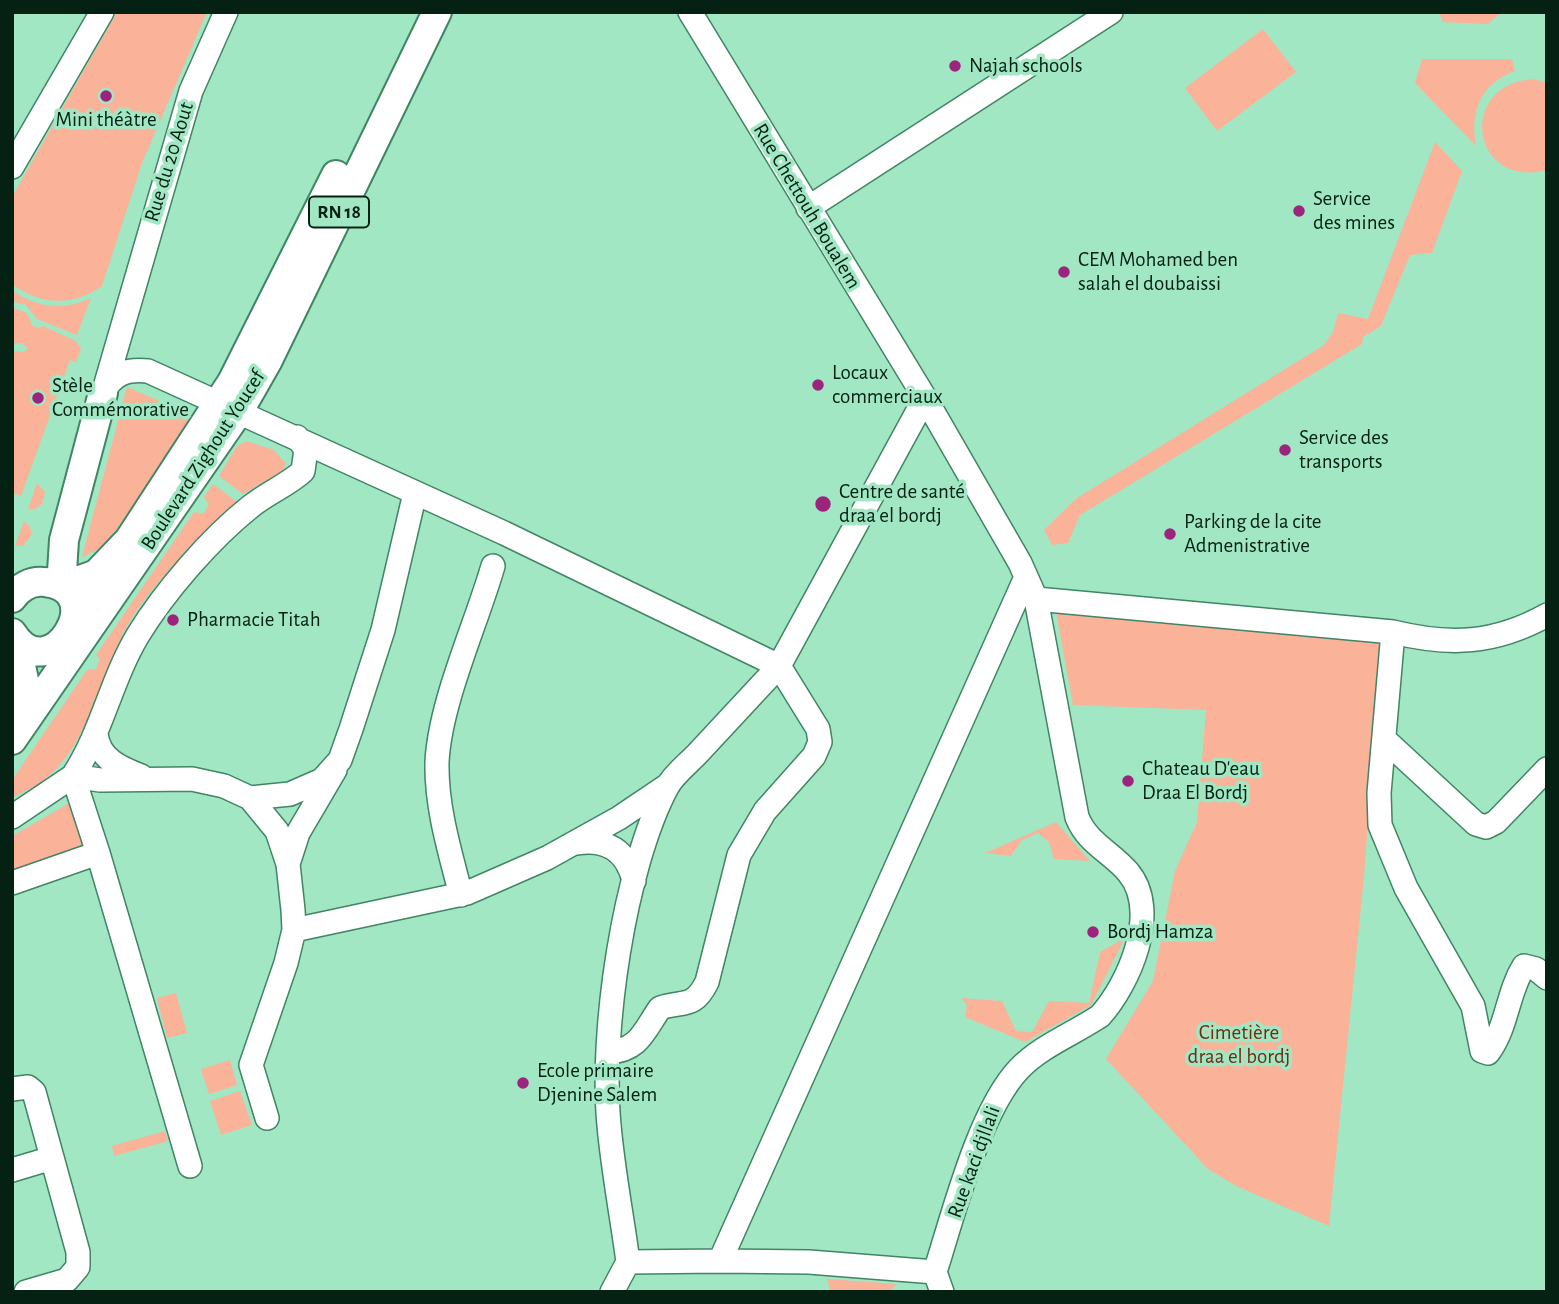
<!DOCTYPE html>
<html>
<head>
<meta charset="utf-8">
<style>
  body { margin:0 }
  #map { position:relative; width:1559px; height:1304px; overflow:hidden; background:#a1e7c3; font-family:"Alegreya Sans",sans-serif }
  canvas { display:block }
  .frame { position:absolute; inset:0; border:14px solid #042114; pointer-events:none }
</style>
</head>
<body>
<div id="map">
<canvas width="1559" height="1304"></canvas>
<div class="frame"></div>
</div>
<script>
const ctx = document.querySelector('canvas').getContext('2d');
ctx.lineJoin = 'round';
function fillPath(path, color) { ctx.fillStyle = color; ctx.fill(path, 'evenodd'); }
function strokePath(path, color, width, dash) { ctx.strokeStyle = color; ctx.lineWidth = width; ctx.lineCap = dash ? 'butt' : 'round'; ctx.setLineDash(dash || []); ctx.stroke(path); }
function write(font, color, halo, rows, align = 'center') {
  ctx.font = font + ' "Alegreya Sans",sans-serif'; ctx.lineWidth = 7; ctx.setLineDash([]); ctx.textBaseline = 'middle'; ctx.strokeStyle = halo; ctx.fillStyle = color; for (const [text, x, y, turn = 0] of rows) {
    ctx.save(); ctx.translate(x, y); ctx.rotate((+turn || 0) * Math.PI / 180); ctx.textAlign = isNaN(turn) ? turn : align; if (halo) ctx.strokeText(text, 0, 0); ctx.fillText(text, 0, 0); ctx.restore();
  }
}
fillPath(new Path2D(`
  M 117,12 L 207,12 L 142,163 L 102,286 C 74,306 41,306 12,284 L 12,197 Z
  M 1439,12 L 1502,12 L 1488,24 L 1443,22 Z
  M 1263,29 L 1296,72 L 1217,131 L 1185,88 Z
  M 1422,59 L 1512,59 L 1515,71 C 1480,84 1470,111 1476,146 L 1415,83 Z
  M 1534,79 L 1547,83 L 1547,170 C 1472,190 1455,84 1534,79 Z
  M 1435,142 L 1462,171 L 1432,253 L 1410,255 L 1381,326 L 1363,337 L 1362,344 L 1080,515 L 1068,543 L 1052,545 L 1044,530 L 1077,498 L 1324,345 L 1333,332 L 1338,313 L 1368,319 Z
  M 12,290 C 36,308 64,311 91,298 L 77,335 L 37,319 L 26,305 L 12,301 Z
  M 12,307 L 27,313 L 32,325 L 38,328 L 43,326 L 76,341 L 81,349 L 76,362 L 70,360 L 21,496 L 12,492 L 12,351 L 24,352 L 28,348 L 21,343 L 12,344 Z
  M 127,387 L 194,416 L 105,546 L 82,557 Z
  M 246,441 L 274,450 L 286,464 L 282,471 L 243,494 L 219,476 L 237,446 Z
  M 37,483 L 45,492 L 42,504 L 35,509 L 28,509 Z
  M 213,484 L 237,502 C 205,527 151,587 130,621 C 101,669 90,745 45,779 C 35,787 23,792 12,798 L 12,780 L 87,670 L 96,669 L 100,659 L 96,655 L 194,512 L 203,514 L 209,505 L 204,497 Z
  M 24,521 L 30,527 L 32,534 L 23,546 L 15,546 Z
  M 1056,612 L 1381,641 L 1364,877 L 1329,1226 L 1238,1187 L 1208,1169 L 1106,1059 L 1153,981 L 1175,871 L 1197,822 L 1206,710 L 1073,705 Z
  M 71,802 L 85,845 L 12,870 L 14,835 Z
  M 1056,822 L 1090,861 L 1054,859 L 1049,842 L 1038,833 L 1022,840 L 1011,856 L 985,853 Z
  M 1125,938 L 1091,1005 L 1025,1042 L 965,1017 L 967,1005 L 961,998 L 1002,1001 L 1016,1031 L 1032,1032 L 1049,1001 L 1089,1003 L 1100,952 Z
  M 176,993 L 187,1033 L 167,1038 L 157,998 Z
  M 230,1060 L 237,1085 L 209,1094 L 201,1069 Z
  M 240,1091 L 252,1125 L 221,1135 L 210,1101 Z
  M 165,1131 L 168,1141 L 114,1156 L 112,1146 Z
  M 827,1279 L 897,1284 L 889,1292 L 831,1292 Z`), '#fab298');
const minor = new Path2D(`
  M 690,12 L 925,398 L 1020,563 L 1036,599 L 1077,817 C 1087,843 1111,852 1128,872 C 1161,911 1129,984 1100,1016 C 1073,1034 1041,1046 1019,1069 C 979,1111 953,1216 935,1272
  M 12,167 L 102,12
  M 808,208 L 1111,12
  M 105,387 L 191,91 L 226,12
  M 103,393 C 113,373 127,369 148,371 L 504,533 L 779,666 L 925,398
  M 297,437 L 306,449 L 303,471 C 288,485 267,493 250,507 C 210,539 165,591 138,635 C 111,680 102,732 73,776 L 100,780 L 192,779 L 224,786 L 250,798 L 290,794 L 322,780 L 340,760 L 351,729 L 383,630 L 415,493
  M 1036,599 L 1393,632 C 1450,646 1495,644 1547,615
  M 1393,632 L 1379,793 L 1380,825 L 1406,888 L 1473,1006 L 1482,1051 L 1488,1053 C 1508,1026 1507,993 1524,966 L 1536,969 L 1547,978
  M 96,734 C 99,759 120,768 141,776
  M 1384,739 L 1476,824 L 1486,827 L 1496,822 L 1547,769
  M 250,798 L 277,831 L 288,864 L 293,910 L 294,930 L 286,963 L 251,1065 L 267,1118
  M 12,817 L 73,776 L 98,853
  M 577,843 C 607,838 627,851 634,881
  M 288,864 L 298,833 L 335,770
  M 12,883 L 98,853 L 190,1166
  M 461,895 C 450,852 436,807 437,762 C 440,702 476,625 493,566
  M 294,930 L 467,893 L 547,858 L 619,818 L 668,785
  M 608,1052 C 639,1051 644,1031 660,1008 C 683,1000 693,1010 707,982 L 739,855 L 765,811 L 814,756 L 820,742 L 818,729 L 779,666 C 752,695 726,723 699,752 C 689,763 674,774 667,787 C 624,868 600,1033 609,1125 C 613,1171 622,1216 628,1262 L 720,1261 L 1026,577
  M 12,1089 L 28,1087 L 34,1092 L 78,1252 L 78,1267 L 67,1280 L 26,1292
  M 12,1170 L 52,1158
  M 720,1261 L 809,1262 L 935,1272 L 942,1292
  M 612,1292 L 628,1262`);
const major = new Path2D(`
  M 94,575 L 75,582 L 62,572 L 64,540 L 103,393
  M 12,598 C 20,587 31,580 45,582 C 113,589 50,693 12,633
  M 75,619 L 86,585 L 129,540 L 232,382 L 336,175
  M 12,706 L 24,680 L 15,638
  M 12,740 L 239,411 L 268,360 L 437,12`);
strokePath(minor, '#408564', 26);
strokePath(major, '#408564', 32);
strokePath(minor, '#fff', 23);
strokePath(major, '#fff', 28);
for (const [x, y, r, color] of [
  [955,66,7,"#9d247d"],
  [106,96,7,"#9d247d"],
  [1299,211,7,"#9d247d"],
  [1064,272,7,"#9d247d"],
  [818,385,7,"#9d247d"],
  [38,398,7,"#9d247d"],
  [1285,450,7,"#9d247d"],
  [823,504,9,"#9d247d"],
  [1170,534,7,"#9d247d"],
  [173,620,7,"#9d247d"],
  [1128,781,7,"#9d247d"],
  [1093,932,7,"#9d247d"],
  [523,1083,7,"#9d247d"]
]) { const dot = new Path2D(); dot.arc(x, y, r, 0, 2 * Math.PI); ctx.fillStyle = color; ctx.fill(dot); strokePath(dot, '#a1e7c3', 2.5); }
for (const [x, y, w] of [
  [339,212,60]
]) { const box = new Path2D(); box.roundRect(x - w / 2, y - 15.5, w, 31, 5); ctx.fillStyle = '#a1e7c3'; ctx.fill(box); strokePath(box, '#042114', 2); }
write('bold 19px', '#042114', null, [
  ["RN 18",339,212]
]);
write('21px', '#042114', '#a1e7c3', [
  ["Najah schools",969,66],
  ["Mini théàtre",106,120,"center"],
  ["Service",1313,199],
  ["des mines",1313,223],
  ["CEM Mohamed ben",1078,260],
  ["salah el doubaissi",1078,284],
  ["Locaux",832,373],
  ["commerciaux",832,397],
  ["Stèle",52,386],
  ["Commémorative",52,410],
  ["Service des",1299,438],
  ["transports",1299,462],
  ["Centre de santé",839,492],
  ["draa el bordj",839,516],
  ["Parking de la cite",1184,522],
  ["Admenistrative",1184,546],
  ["Pharmacie Titah",187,620],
  ["Chateau D'eau",1142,769],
  ["Draa El Bordj",1142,793],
  ["Bordj Hamza",1107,932],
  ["Ecole primaire",537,1071],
  ["Djenine Salem",537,1095]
], 'left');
write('21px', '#042114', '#a1e7c3', [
  ["Rue du 20 Aout",169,162,-73],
  ["Rue Chettouh Boualem",807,206,59],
  ["Boulevard Zighout Youcef",203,460,-57],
  ["Rue kaci djllali",974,1162,-70]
]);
write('21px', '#712d12', '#a1e7c3', [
  ["Cimetière",1239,1033],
  ["draa el bordj",1239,1057]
]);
</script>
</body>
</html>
